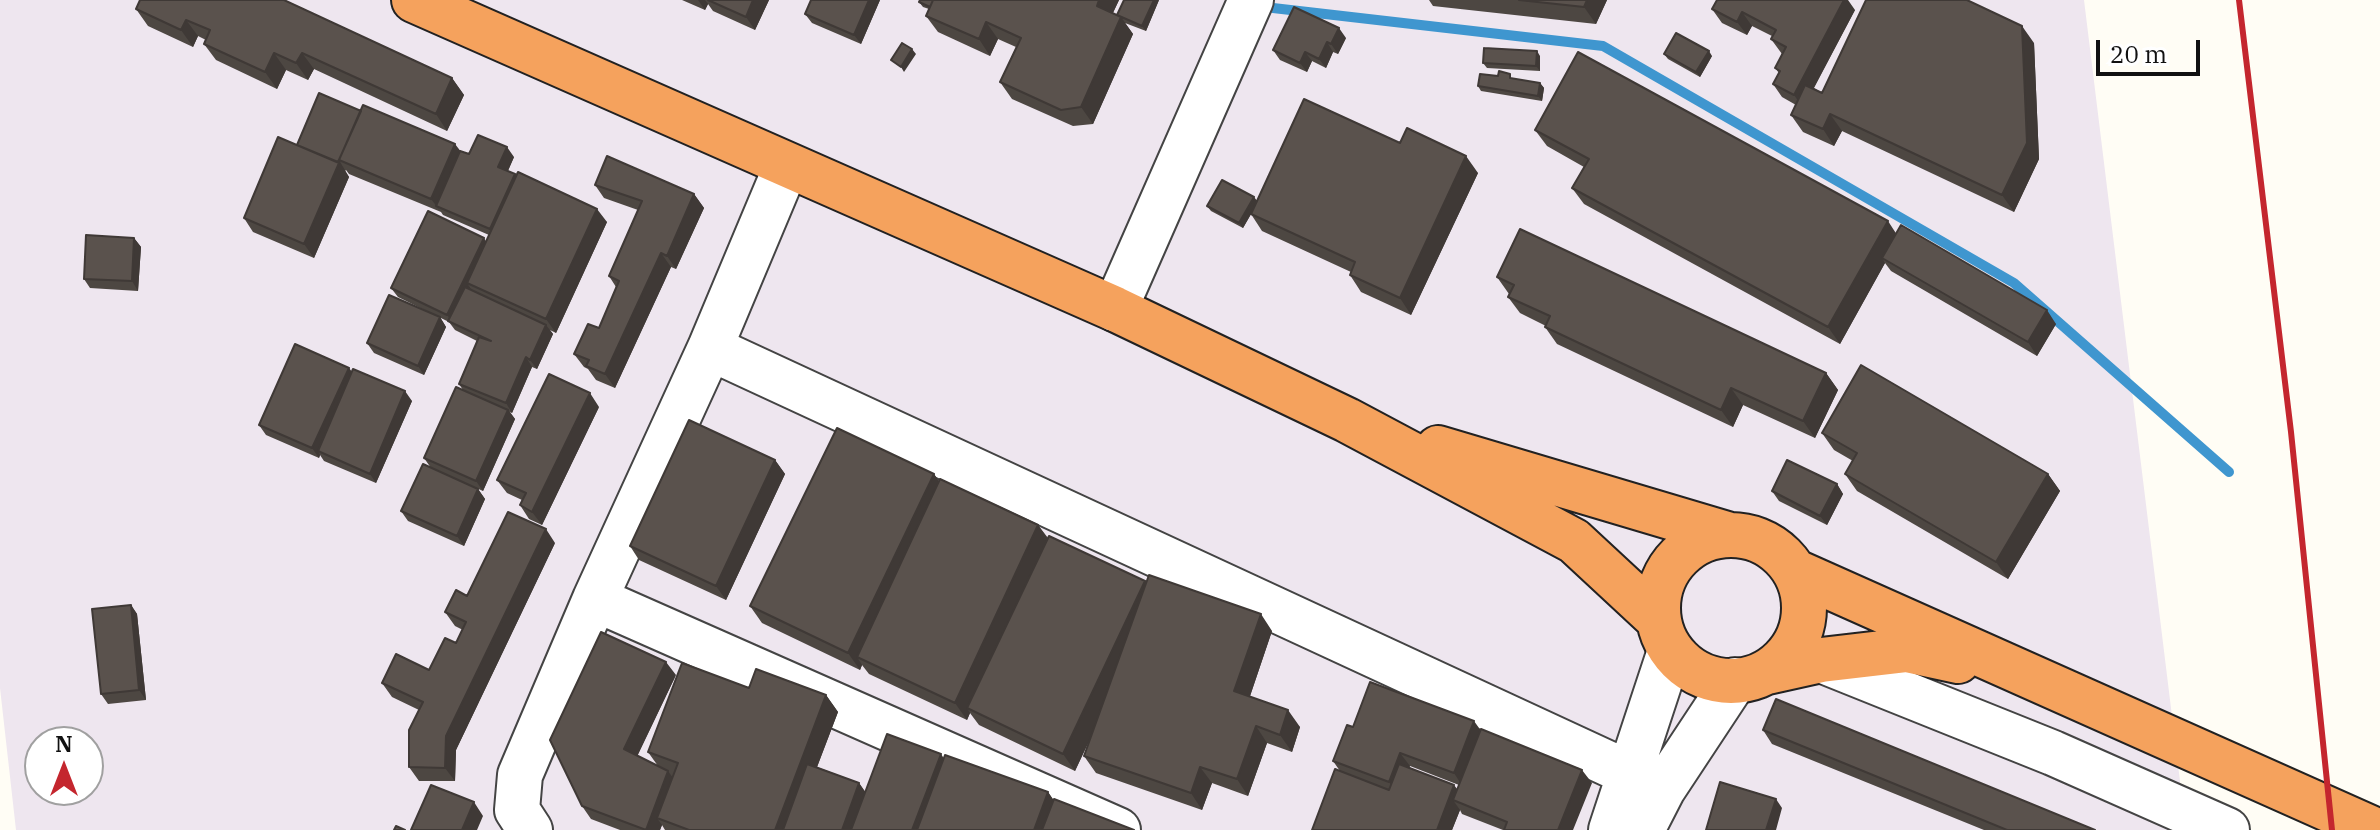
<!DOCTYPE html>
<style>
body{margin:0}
#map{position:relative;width:2380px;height:830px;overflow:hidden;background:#fffdf5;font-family:"IBM Plex Serif",serif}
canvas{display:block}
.north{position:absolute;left:24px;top:726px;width:80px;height:80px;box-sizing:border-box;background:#fff;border:2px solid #a0a0a0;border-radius:50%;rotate:0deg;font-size:22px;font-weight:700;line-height:32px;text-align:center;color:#111}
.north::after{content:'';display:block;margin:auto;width:28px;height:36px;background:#c4262e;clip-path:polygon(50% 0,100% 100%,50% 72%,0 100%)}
.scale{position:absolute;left:2096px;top:40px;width:104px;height:36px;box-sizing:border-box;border:4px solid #111;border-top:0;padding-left:10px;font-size:24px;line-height:28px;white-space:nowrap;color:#111;-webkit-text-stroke:6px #fff;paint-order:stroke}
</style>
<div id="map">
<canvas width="2380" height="830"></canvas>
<div class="north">N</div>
<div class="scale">20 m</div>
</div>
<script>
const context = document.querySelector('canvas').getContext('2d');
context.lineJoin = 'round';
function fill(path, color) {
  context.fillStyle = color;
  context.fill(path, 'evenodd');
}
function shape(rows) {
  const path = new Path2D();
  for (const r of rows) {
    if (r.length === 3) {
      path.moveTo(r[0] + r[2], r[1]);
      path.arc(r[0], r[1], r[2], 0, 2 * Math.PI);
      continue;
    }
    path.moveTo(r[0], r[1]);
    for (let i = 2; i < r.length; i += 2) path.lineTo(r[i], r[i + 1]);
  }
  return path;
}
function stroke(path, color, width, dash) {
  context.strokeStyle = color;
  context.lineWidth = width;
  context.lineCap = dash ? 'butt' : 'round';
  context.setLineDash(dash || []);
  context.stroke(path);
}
fill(shape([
 [0,0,2084,0,2186,830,16,830,0,688],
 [40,742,88,742,88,790,40,790]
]), '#eee6ef');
stroke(shape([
 [1273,8,1603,46,2014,283,2229,472]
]), '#3f96cf', 10);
const minor = shape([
 [1115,309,1251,0],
 [710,348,1663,789],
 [595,599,1118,830],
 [1821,660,2053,753,2227,830],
 [530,830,517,810,520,775,595,599,710,348,786,167],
 [1611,830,1670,651],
 [1642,830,1663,789,1735,680]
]);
const highway = shape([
 [414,0,1115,309,1347,420,1574,541,1658,619],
 [1438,448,1727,534],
 [1731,608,73],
 [1794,571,2375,830],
 [1767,672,1821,660,1907,650,1958,661]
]);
stroke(minor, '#444', 48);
stroke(highway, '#222', 48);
stroke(minor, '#fff', 44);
stroke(highway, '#f5a25d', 44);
stroke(shape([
 [2239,0,2291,432,2332,830]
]), '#c4262e', 6);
fill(shape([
 [682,0,769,0,755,30,713,11,708,4,705,10],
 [880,0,861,44,812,23,805,14],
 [920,0,1119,0,1113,13,1117,15,1159,0,1146,31,1125,23,1133,34,1093,124,1073,126,1012,99,1000,82,1016,47,998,39,990,56,938,32,926,16,929,9,923,7,919,2],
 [1429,0,1607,0,1596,24,1433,6],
 [136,9,452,78,464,95,447,131,314,69,308,80,286,70,277,89,216,60,204,44,206,40,198,36,193,47,148,26],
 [1712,9,1855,10,1814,88,1822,93,2034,43,2039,159,2014,212,1842,131,1834,146,1803,132,1791,115,1796,105,1782,97,1773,84,1779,73,1775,68,1782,54,1771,39,1772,36,1752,26,1747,35,1722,23],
 [1346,38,1338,54,1333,52,1326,68,1312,61,1307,72,1280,60,1273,50],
 [1664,54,1712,56,1700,77,1668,59],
 [1540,56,1540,71,1487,68,1483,63],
 [1514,79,1540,83,1544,88,1542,101,1481,91,1478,86],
 [361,111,469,154,514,157,508,171,607,222,556,333,550,330,553,334,537,369,532,367,512,413,510,412,515,419,483,491,431,468,424,458,463,390,459,384,477,341,455,330,449,322,398,297,391,288,486,241,489,235,443,215,441,212,349,174,346,170,345,171,349,177,314,258,253,232,244,218,297,145],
 [1535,130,1896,233,2056,324,2037,356,1891,271,1885,263,1840,344,1584,204,1572,188,1584,167,1547,146],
 [1400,143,1478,173,1411,315,1361,292,1350,275,1351,272,1262,231,1251,214,1243,228,1211,211,1207,206,1257,200],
 [595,185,694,194,704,208,676,269,671,267,615,388,596,380,588,369,584,367,574,354,599,328,616,287,609,276,638,210,604,198],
 [134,238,141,247,138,291,90,288,84,279],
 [1497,277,1826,373,1838,390,1815,438,1743,405,1733,427,1557,344,1545,327,1546,326,1520,313,1508,297,1509,294],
 [440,317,446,327,424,375,374,353,367,343],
 [352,372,412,401,376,483,324,461,320,455,319,458,266,435,259,425],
 [599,407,542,525,529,519,520,505,522,500,507,493,497,480],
 [1822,433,2048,474,2060,491,2008,579,1857,491,1845,474,1853,461,1834,450],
 [775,460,785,474,726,600,639,560,630,546],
 [934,474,939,482,1038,525,1048,538,1146,582,1272,631,1250,696,1300,727,1292,752,1267,743,1248,796,1212,783,1202,810,1096,773,1084,756,1091,736,1075,771,979,725,970,713,967,720,869,674,862,665,860,670,762,623,750,606],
 [1837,484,1843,494,1827,525,1779,501,1772,491],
 [478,489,485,499,464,546,408,521,401,511],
 [555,543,456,750,455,781,419,781,409,767,419,710,392,697,382,683,429,670,456,643,463,630,455,626,445,612,467,596],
 [131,605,137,614,146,700,108,704,101,694],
 [676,675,637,756,658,766,648,752,749,688,826,695,838,712,817,767,859,783,865,792,944,759,1048,792,1053,800,1134,830,665,830,662,825,660,830,620,830,591,819,582,806],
 [1353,727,1481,731,1592,783,1503,830,1462,814,1460,810,1452,830,1340,771,1333,761],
 [1410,766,1459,785,1457,789,1409,767],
 [1763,730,2095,830,1984,830,1772,744]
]), '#4d4742');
fill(shape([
 [698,0,705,0,708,4,705,10],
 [753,0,769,0,755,30,746,17],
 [869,0,880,0,861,44,854,35],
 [1099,0,1119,0,1108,23,1097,6],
 [1154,0,1159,0,1146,31,1142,26],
 [1587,0,1607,0,1596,24,1584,7],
 [1844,0,1848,0,1855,10,1803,108,1794,95],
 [1742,12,1752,26,1747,35,1737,22],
 [1121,17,1133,34,1093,124,1081,107],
 [186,20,198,36,193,47,181,30],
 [986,22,998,39,990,56,979,39],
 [2022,26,2034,43,2039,159,2014,212,2002,195],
 [1339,28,1346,38,1338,54,1331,44],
 [1327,42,1333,52,1326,68,1319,59],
 [912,49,916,54,904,72,901,67],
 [1537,51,1540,56,1540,71,1536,66],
 [1709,51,1712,56,1700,77,1696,72],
 [1305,52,1312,61,1307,72,1300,63],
 [274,53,286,70,277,89,265,72],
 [302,53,314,69,308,80,296,63],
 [452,78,464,95,447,131,436,114],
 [1540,83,1544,88,1542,101,1538,96],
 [1830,114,1842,131,1834,146,1823,129],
 [455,144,465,157,436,206,441,212,431,199],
 [507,147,514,157,505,177,498,167],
 [1466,156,1478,173,1411,315,1400,298],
 [339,160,349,177,314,258,304,244],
 [515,174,521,183,497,238,490,229],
 [694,194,704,208,676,269,667,256],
 [1254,197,1258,202,1243,228,1239,223],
 [597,209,607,222,556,333,546,319],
 [1888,221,1899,238,1882,258,1885,263,1840,344,1828,327],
 [134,238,141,247,138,291,132,281],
 [484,238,490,248,467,283,471,289,454,324,447,315],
 [661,253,671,267,615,388,605,374],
 [2047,310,2056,324,2037,356,2028,342],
 [440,317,446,327,424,375,418,366],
 [546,325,553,334,537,369,530,360],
 [526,357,532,367,512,413,506,403],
 [349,368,356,377,318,451,320,455,319,458,312,448],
 [1826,373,1838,390,1815,438,1803,421],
 [1731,388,1743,405,1733,427,1721,410],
 [405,391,412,401,376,483,370,474],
 [590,393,599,407,542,525,532,512],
 [508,410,515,419,483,491,476,481],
 [775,460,785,474,726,600,716,586],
 [934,474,946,491,857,657,862,665,860,670,848,653],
 [2048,474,2060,491,2008,579,1996,562],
 [1837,484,1843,494,1827,525,1820,516],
 [478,489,485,499,464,546,457,536],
 [1038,525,1050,542,967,708,970,713,967,720,955,703],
 [546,529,555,543,456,750,455,781,445,768,446,736],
 [1145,581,1157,598,1075,771,1063,754],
 [131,605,137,614,146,700,139,690],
 [1261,614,1272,631,1246,708,1234,691],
 [666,662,676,675,634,763,624,749],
 [826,695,838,712,793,830,775,830],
 [1288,710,1300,727,1292,752,1280,735],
 [1474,721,1484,735,1463,787,1454,773],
 [1256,726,1267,743,1248,796,1237,779],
 [1400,753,1410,766,1398,795,1389,782],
 [941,754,950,768,927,830,912,830],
 [1200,767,1212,783,1202,810,1191,793],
 [1582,770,1592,783,1573,830,1558,830],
 [668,771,678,785,657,818,662,825,660,830,646,830],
 [859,783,869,797,856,830,842,830],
 [1454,785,1464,798,1453,800,1460,810,1452,830,1437,830],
 [1048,792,1060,809,1052,830,1034,830],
 [1776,799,1782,808,1776,830,1766,830],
 [474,802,483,816,477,830,462,830]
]), '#3f3936');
const building = shape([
 [140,0,284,0,452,78,436,114,302,53,296,63,274,53,265,72,204,44,210,30,186,20,181,30,136,9,140,0],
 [708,0,753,0,746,17,708,0],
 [811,0,869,0,854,35,805,14,811,0],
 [920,0,933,0,930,7,919,2,920,0],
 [933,0,1099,0,1097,6,1121,17,1081,107,1061,110,1000,82,1021,38,986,22,979,39,926,16,933,0],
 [1124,0,1154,0,1142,26,1117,15,1124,0],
 [1519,0,1587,0,1584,7,1519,0],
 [1717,0,1844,0,1794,95,1773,84,1780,71,1775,68,1786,47,1771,39,1776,30,1742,12,1737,22,1712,9,1717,0],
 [1866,0,1967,0,2022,26,2027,143,2002,195,1830,114,1823,129,1791,115,1805,85,1822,93,1866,0],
 [1294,7,1339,28,1331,44,1327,42,1319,59,1305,52,1300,63,1273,50,1294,7],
 [1676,33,1709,51,1696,72,1664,54,1676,33],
 [902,43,912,49,901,67,891,60,902,43],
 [1484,48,1537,51,1536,66,1483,63,1484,48],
 [1578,52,1888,221,1828,327,1572,188,1589,159,1535,130,1578,52],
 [1499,71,1510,74,1510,78,1540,83,1538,96,1478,86,1480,74,1498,76,1499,71],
 [319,93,361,111,338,162,297,145,319,93],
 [1304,99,1400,143,1407,128,1466,156,1400,298,1350,275,1355,262,1251,214,1304,99],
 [363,105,455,144,431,199,339,160,363,105],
 [478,135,507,147,498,167,515,174,490,229,436,206,460,151,469,154,478,135],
 [278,137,339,163,304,244,244,218,278,137],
 [607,156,694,194,667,256,661,253,605,374,586,366,589,360,574,354,588,324,599,328,619,281,609,276,642,201,595,185,607,156],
 [518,172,597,209,546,319,467,283,518,172],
 [1222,180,1254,197,1239,223,1207,206,1222,180],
 [428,211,484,238,447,315,391,288,428,211],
 [1901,225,2047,310,2028,342,1882,258,1901,225],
 [1520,229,1826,373,1803,421,1731,388,1721,410,1545,327,1550,316,1508,297,1514,285,1497,277,1520,229],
 [86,235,134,238,132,281,84,279,86,235],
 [465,287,546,325,530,360,526,357,506,403,459,384,479,337,491,341,448,321,465,287],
 [389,295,440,317,418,366,367,343,389,295],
 [295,344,349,368,312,448,259,425,295,344],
 [1861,365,2048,474,1996,562,1845,474,1857,453,1822,433,1861,365],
 [353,369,405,391,370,474,318,451,353,369],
 [549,374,590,393,532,512,520,505,526,493,497,480,549,374],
 [456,387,508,410,476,481,424,458,456,387],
 [689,420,775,460,716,586,630,546,689,420],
 [837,428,934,474,848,653,750,606,837,428],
 [1787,460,1837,484,1820,516,1772,491,1787,460],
 [423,464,478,489,457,536,401,511,423,464],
 [940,479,1038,525,955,703,857,657,940,479],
 [508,512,546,529,446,736,445,768,409,767,409,730,423,702,382,683,396,654,429,670,445,638,456,643,466,622,445,612,456,590,467,596,508,512],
 [1049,536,1145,581,1063,754,967,708,1049,536],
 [1149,575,1261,614,1234,691,1288,710,1280,735,1256,726,1237,779,1200,767,1191,793,1084,756,1149,575],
 [131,605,139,690,101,694,92,609,131,605],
 [601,632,666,662,624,749,668,771,646,830,582,806,550,740,601,632],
 [682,663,749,688,756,669,826,695,775,830,689,830,657,818,678,763,648,752,682,663],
 [1370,682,1474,721,1454,773,1400,753,1389,782,1333,761,1347,725,1353,727,1370,682],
 [1776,699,2095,830,2007,830,1763,730,1776,699],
 [1481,729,1582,770,1558,830,1504,830,1507,822,1453,800,1481,729],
 [887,734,941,754,912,830,851,830,887,734],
 [945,755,1048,792,1034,830,917,830,945,755],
 [807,764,859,783,842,830,783,830,807,764],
 [1399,764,1454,785,1437,830,1312,830,1335,769,1389,790,1399,764],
 [1720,782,1776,799,1766,830,1706,830,1720,782],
 [431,785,474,802,462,830,411,830,431,785],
 [1054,799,1134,830,1042,830,1054,799],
 [396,826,405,830,394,830,396,826]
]);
fill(building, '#5a524d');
stroke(building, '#3f3936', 2);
</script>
